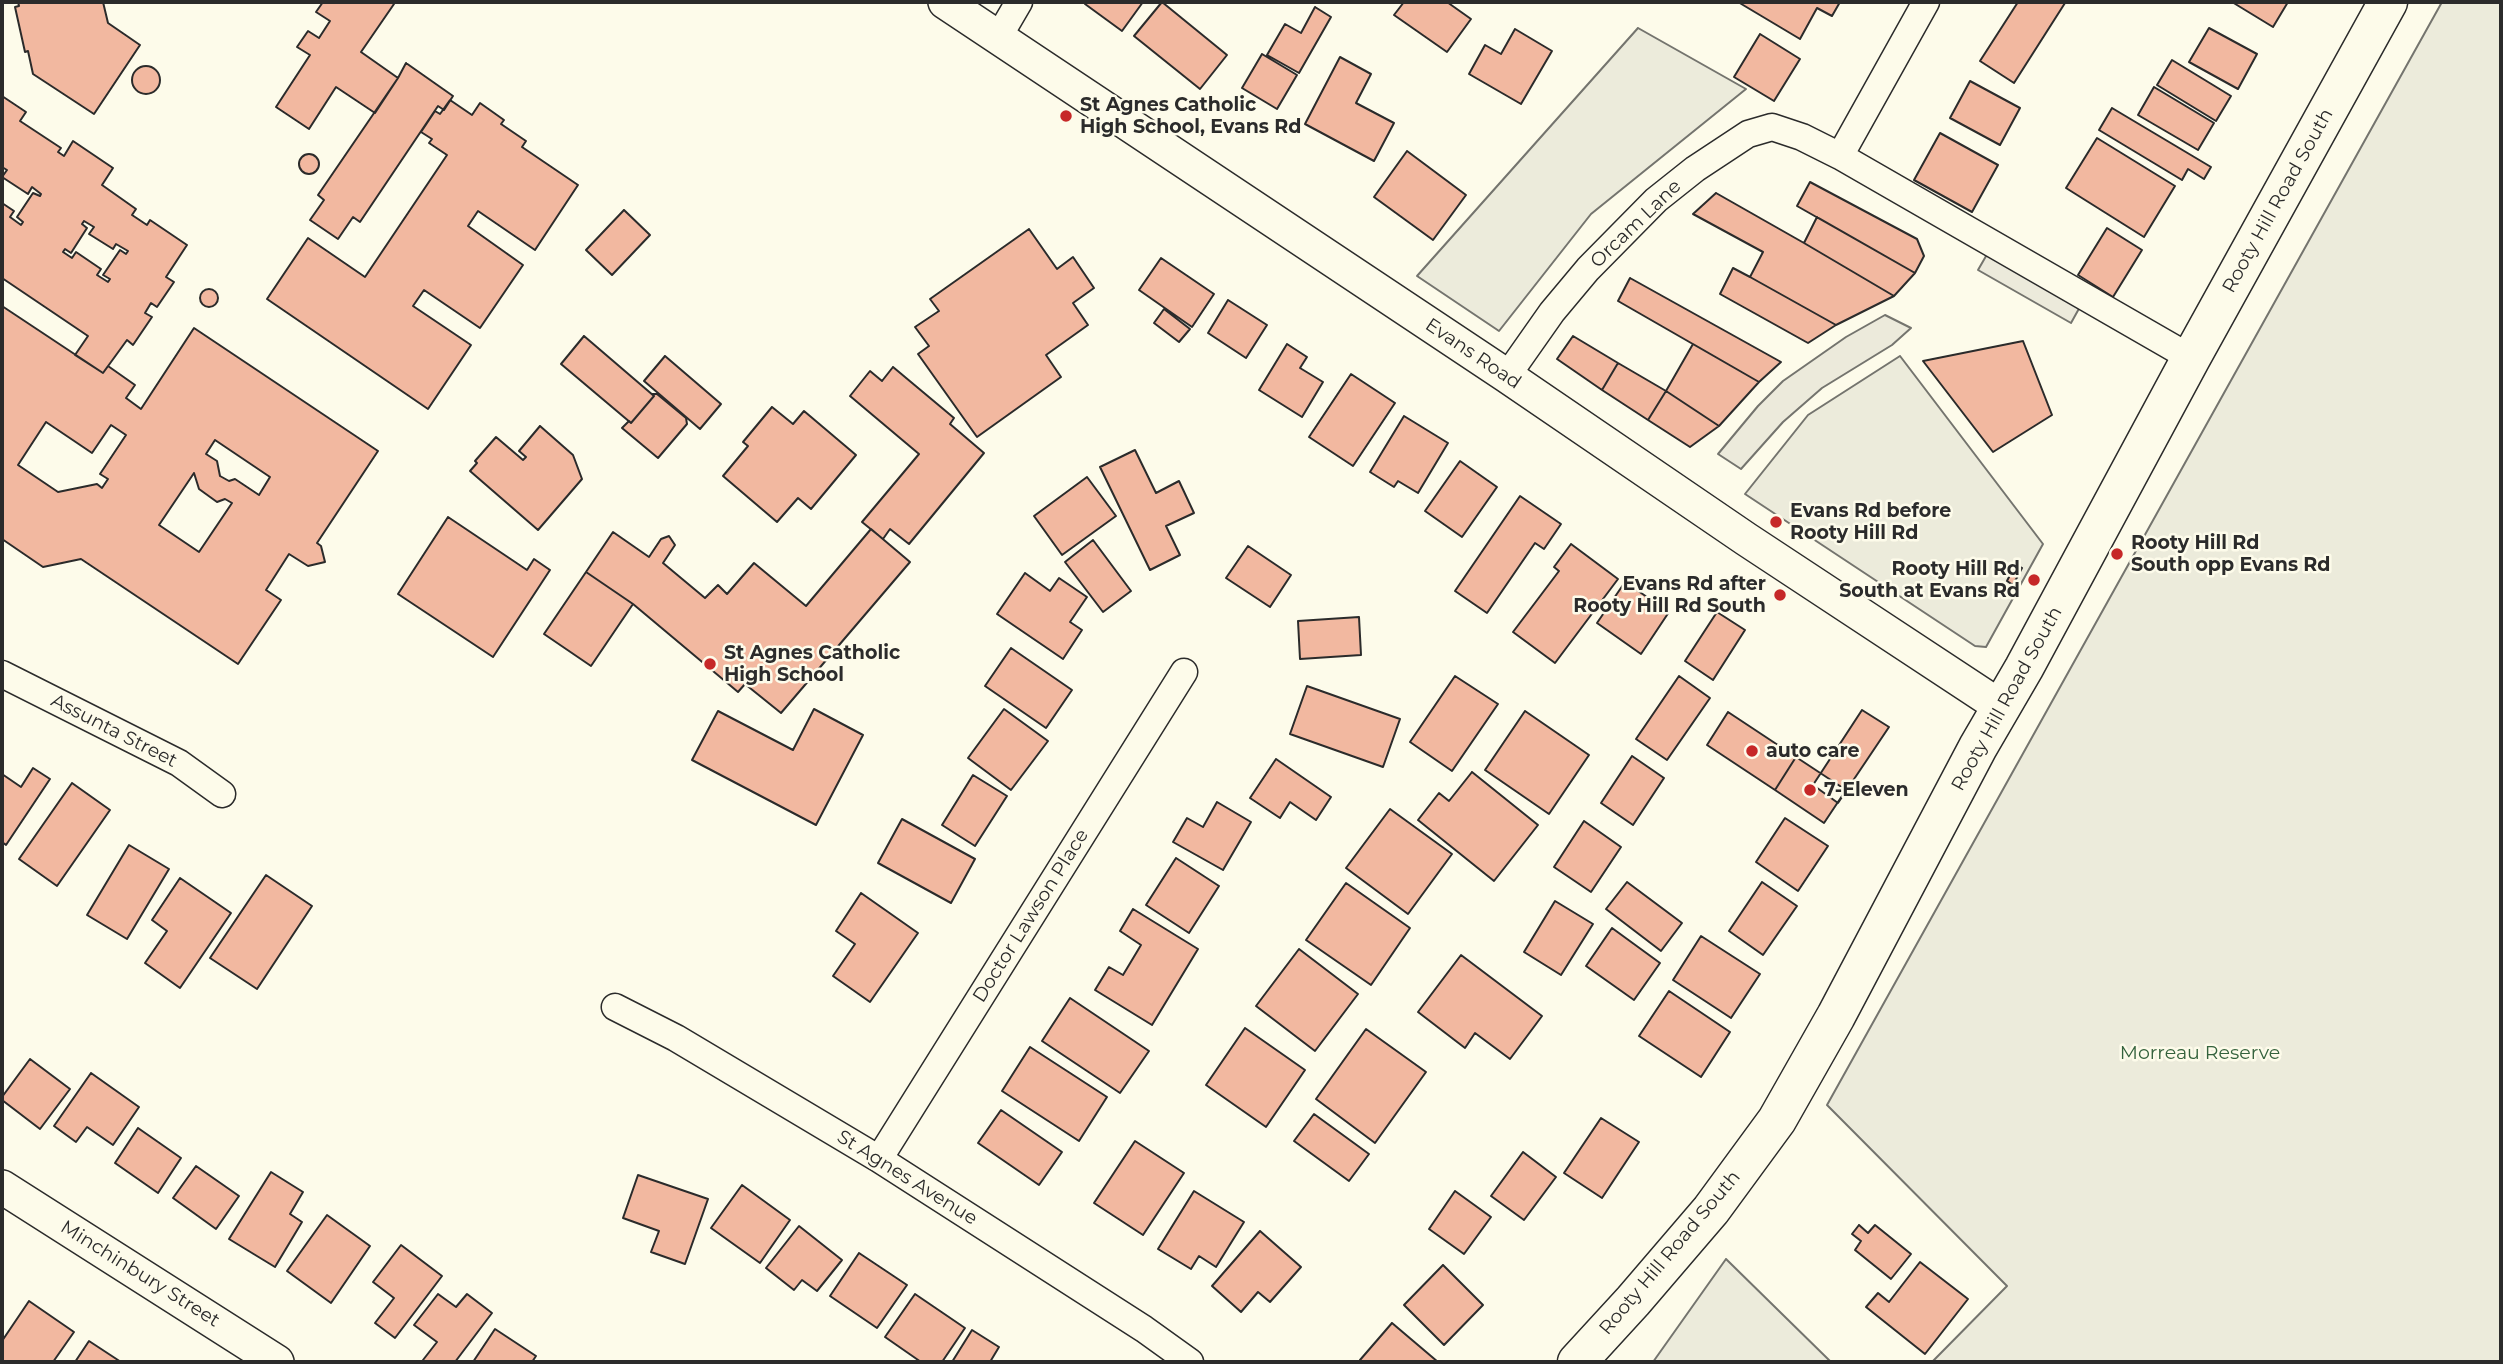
<!DOCTYPE html>
<style>
body{margin:0}
#map{position:relative;width:2503px;height:1364px;overflow:hidden;background:#fdfbea;font-family:Montserrat,sans-serif}
canvas{display:block}
.frame{position:absolute;inset:0;border:4px solid #2b2b2b;pointer-events:none}
</style>
<div id="map">
<canvas width="2503" height="1364"></canvas>
<div class="frame"></div>
</div>
<script>
const context = document.querySelector('canvas').getContext('2d');
context.lineJoin = 'round';
function fill(path, color) {
  context.fillStyle = color;
  context.fill(path, 'evenodd');
}
function shape(rows) {
  const path = new Path2D();
  for (const r of rows) {
    if (r.length === 3) {
      path.moveTo(r[0] + r[2], r[1]);
      path.arc(r[0], r[1], r[2], 0, 2 * Math.PI);
      continue;
    }
    path.moveTo(r[0], r[1]);
    for (let i = 2; i < r.length; i += 2) path.lineTo(r[i], r[i + 1]);
  }
  return path;
}
function stroke(path, color, width, dash) {
  context.strokeStyle = color;
  context.lineWidth = width;
  context.lineCap = dash ? 'butt' : 'round';
  context.setLineDash(dash || []);
  context.stroke(path);
}
function label(font, color, halo, rows, align = 'center') {
  context.font = font + ' Montserrat,sans-serif';
  context.lineWidth = 5;
  context.setLineDash([]);
  context.textBaseline = 'middle';
  context.strokeStyle = halo;
  context.fillStyle = color;
  for (const [text, x, y, turn = 0] of rows) {
    context.save();
    context.translate(x, y);
    context.rotate((+turn || 0) * Math.PI / 180);
    context.textAlign = isNaN(turn) ? turn : align;
    if (halo) context.strokeText(text, 0, 0);
    context.fillText(text, 0, 0);
    context.restore();
  }
}
const green = shape([
 [2442,2,2501,2,2501,1362,1932,1362,2007,1286,1827,1105,2442,2],
 [1638,28,1746,89,1591,214,1499,331,1417,276,1638,28],
 [1900,356,2043,544,1986,647,1975,646,1745,494,1808,415,1900,356],
 [1726,1259,1831,1362,1653,1362,1726,1259]
]);
fill(green, '#ecebdb');
stroke(green, '#74746e', 2);
const parking = shape([
 [1993,244,2086,296,2071,323,1978,270,1993,244],
 [1885,315,1911,328,1892,345,1822,388,1783,422,1741,469,1718,454,1758,406,1783,381,1846,337,1885,315]
]);
fill(parking, '#eceadb');
stroke(parking, '#74746e', 2);
const building = shape([
 [18,2,103,2,108,23,140,45,94,114,33,74,28,51,25,52,15,7,19,6,18,2],
 [323,2,391,2,394,4,361,52,398,78,375,113,336,87,309,129,276,107,310,55,297,47,308,31,319,38,330,21,316,12,323,2],
 [1087,2,1143,2,1122,31,1085,4,1087,2],
 [1162,2,1227,55,1200,89,1134,36,1162,2],
 [1404,2,1447,2,1471,19,1447,52,1394,15,1404,2],
 [1738,2,1840,2,1832,16,1817,8,1800,39,1738,2],
 [2018,2,2065,3,2014,83,1980,61,2018,2],
 [2232,2,2288,2,2273,27,2232,2],
 [1315,7,1331,17,1299,73,1267,55,1285,24,1301,33,1315,7],
 [2209,28,2257,54,2238,89,2189,62,2209,28],
 [1515,29,1552,51,1521,104,1469,74,1485,45,1501,54,1515,29],
 [1760,34,1800,59,1774,101,1734,77,1760,34],
 [1262,54,1297,75,1277,109,1242,88,1262,54],
 [1340,57,1371,74,1356,103,1394,123,1374,161,1305,124,1340,57],
 [2172,60,2231,96,2216,121,2157,85,2172,60],
 [406,63,453,96,444,110,438,106,360,222,353,217,338,239,310,220,324,200,318,195,398,78,406,63],
 [146,80,14],
 [1970,81,2020,108,2000,145,1950,118,1970,81],
 [2154,87,2214,123,2198,150,2138,115,2154,87],
 [2,96,26,112,20,121,61,148,58,152,64,156,73,141,113,168,102,185,136,209,132,215,147,225,150,220,187,245,166,277,174,282,157,307,151,303,145,313,152,317,133,345,127,340,103,373,75,355,88,336,2,278,2,203,14,211,10,217,21,225,23,222,17,217,33,193,40,196,41,194,32,187,28,194,2,177,7,170,2,167,2,96],
 [84,221,94,227,89,234,113,249,116,244,128,251,126,254,120,250,103,275,110,279,108,282,97,275,101,269,76,252,72,258,63,252,65,249,71,253,87,228,82,224,84,221],
 [450,100,472,115,480,103,504,120,501,124,526,141,522,147,578,185,535,250,478,211,468,226,523,265,480,328,424,290,413,306,471,345,428,409,267,299,308,238,365,277,447,155,429,143,432,139,421,132,435,111,440,114,450,100],
 [2112,108,2211,167,2204,179,2188,169,2182,180,2099,130,2112,108],
 [1940,133,1998,165,1972,212,1914,180,1940,133],
 [2097,138,2175,186,2144,237,2066,188,2097,138],
 [1407,151,1466,195,1433,240,1374,197,1407,151],
 [309,164,10],
 [1810,182,1917,239,1924,256,1915,273,1797,206,1810,182],
 [1716,193,1804,243,1894,296,1836,325,1750,277,1763,252,1693,214,1716,193],
 [624,210,650,235,612,275,586,250,624,210],
 [1817,217,1915,273,1894,296,1804,243,1817,217],
 [2107,228,2142,250,2113,297,2078,275,2107,228],
 [1029,229,1057,269,1073,257,1094,288,1073,303,1088,325,1046,355,1061,377,977,437,918,354,929,346,915,327,939,311,930,299,1029,229],
 [1161,258,1214,294,1192,327,1139,290,1161,258],
 [1733,268,1750,277,1836,325,1808,343,1720,294,1733,268],
 [1630,278,1781,362,1759,382,1618,301,1630,278],
 [209,298,9],
 [1228,300,1267,325,1246,358,1208,333,1228,300],
 [2,306,103,373,108,366,135,385,126,398,141,409,194,328,378,451,317,543,321,546,325,562,308,566,289,554,266,590,281,600,238,664,81,559,43,567,2,539,2,306],
 [46,422,92,453,111,425,126,435,100,474,108,479,102,488,97,484,58,492,18,465,46,422],
 [215,440,270,477,259,495,235,479,229,481,220,476,217,461,206,454,215,440],
 [194,473,199,489,217,502,225,499,232,503,199,552,159,525,194,473],
 [1164,309,1190,329,1179,342,1154,323,1164,309],
 [584,336,654,396,631,423,561,364,584,336],
 [1573,336,1618,363,1602,390,1557,359,1573,336],
 [2023,341,2052,415,1993,452,1923,361,2023,341],
 [1287,344,1307,357,1300,368,1323,382,1302,417,1259,390,1287,344],
 [1693,344,1759,382,1719,426,1666,391,1693,344],
 [665,356,721,404,700,429,644,381,665,356],
 [1618,363,1666,391,1648,420,1602,390,1618,363],
 [893,367,954,418,950,424,984,453,909,544,890,529,883,539,862,522,919,454,850,396,870,371,882,381,893,367],
 [1351,374,1395,403,1353,466,1309,437,1351,374],
 [1666,391,1719,426,1690,447,1648,420,1666,391],
 [652,394,657,394,686,418,687,424,658,458,622,428,629,421,631,423,654,396,652,394],
 [772,407,793,424,804,411,856,455,811,509,798,498,777,522,723,476,748,446,743,442,772,407],
 [1404,416,1448,443,1418,493,1398,481,1394,487,1370,472,1404,416],
 [540,426,573,455,582,479,538,530,470,471,477,463,475,461,496,437,523,460,526,457,519,451,540,426],
 [1135,450,1156,493,1179,481,1194,513,1166,526,1180,555,1150,570,1100,467,1135,450],
 [1460,461,1497,487,1462,537,1425,511,1460,461],
 [1087,477,1116,516,1062,555,1034,516,1087,477],
 [1520,496,1561,524,1544,549,1535,543,1487,613,1455,591,1520,496],
 [448,517,527,570,534,559,550,570,493,657,398,594,448,517],
 [871,529,910,562,781,713,745,684,738,692,633,604,586,572,613,532,649,557,661,539,669,536,675,545,663,563,705,598,718,585,727,594,754,563,806,606,871,529],
 [1093,540,1131,591,1103,612,1065,562,1093,540],
 [1571,544,1618,579,1555,663,1513,632,1559,571,1554,567,1571,544],
 [1248,546,1291,575,1270,607,1226,578,1248,546],
 [2015,565,2022,568,2013,585,2007,581,2015,565],
 [586,572,633,604,591,666,544,634,586,572],
 [1025,573,1050,591,1059,578,1087,597,1070,622,1082,630,1063,659,997,614,1025,573],
 [1625,582,1669,612,1641,654,1597,623,1625,582],
 [1717,612,1745,630,1713,680,1685,661,1717,612],
 [1359,617,1361,655,1300,659,1298,621,1359,617],
 [1011,648,1072,690,1046,728,985,686,1011,648],
 [1455,676,1498,704,1452,771,1410,742,1455,676],
 [1679,676,1710,698,1667,760,1636,739,1679,676],
 [1307,686,1400,719,1383,767,1290,734,1307,686],
 [814,709,863,735,816,825,692,760,718,711,793,750,814,709],
 [1004,709,1048,741,1011,790,968,758,1004,709],
 [1862,710,1889,727,1838,803,1813,785,1862,710],
 [1525,711,1589,755,1549,814,1485,770,1525,711],
 [1728,712,1796,757,1775,790,1707,745,1728,712],
 [1632,756,1664,778,1633,825,1601,803,1632,756],
 [1796,757,1846,790,1824,823,1775,790,1796,757],
 [1276,759,1331,797,1316,820,1290,802,1280,818,1250,798,1276,759],
 [33,768,50,779,6,845,2,842,2,774,21,787,33,768],
 [1472,772,1538,825,1494,881,1418,820,1439,793,1449,801,1472,772],
 [973,775,1007,796,975,846,942,825,973,775],
 [72,783,110,810,57,886,19,859,72,783],
 [1217,802,1251,822,1223,870,1173,842,1187,818,1203,827,1217,802],
 [1390,809,1452,854,1408,914,1346,868,1390,809],
 [1785,818,1828,846,1798,891,1756,862,1785,818],
 [902,819,975,859,951,903,878,863,902,819],
 [1584,821,1621,847,1591,892,1554,867,1584,821],
 [129,845,169,869,127,939,87,915,129,845],
 [1176,858,1219,886,1189,933,1146,905,1176,858],
 [266,875,312,906,257,989,210,958,266,875],
 [180,878,231,913,180,988,145,963,167,931,152,920,180,878],
 [1627,882,1682,923,1661,951,1606,909,1627,882],
 [1762,882,1797,906,1763,955,1729,931,1762,882],
 [1346,883,1410,928,1371,985,1306,940,1346,883],
 [861,893,918,933,870,1002,833,976,855,944,836,931,861,893],
 [1555,901,1593,924,1561,975,1524,952,1555,901],
 [1133,909,1198,949,1152,1025,1095,990,1109,967,1123,975,1141,945,1120,931,1133,909],
 [1612,928,1660,963,1634,1000,1586,966,1612,928],
 [1701,936,1760,974,1731,1018,1673,980,1701,936],
 [1299,949,1358,994,1315,1051,1256,1006,1299,949],
 [1461,955,1542,1016,1510,1059,1475,1033,1465,1048,1418,1012,1461,955],
 [1669,991,1730,1032,1701,1077,1639,1036,1669,991],
 [1070,998,1149,1051,1120,1093,1042,1041,1070,998],
 [1245,1028,1305,1070,1266,1127,1206,1085,1245,1028],
 [1366,1029,1426,1072,1375,1143,1316,1099,1366,1029],
 [1030,1047,1107,1097,1079,1141,1002,1091,1030,1047],
 [30,1059,70,1089,40,1129,2,1100,2,1097,30,1059],
 [91,1073,139,1107,113,1145,87,1127,76,1142,54,1126,91,1073],
 [1001,1110,1062,1152,1039,1185,978,1143,1001,1110],
 [1314,1114,1369,1154,1349,1181,1294,1141,1314,1114],
 [1601,1118,1639,1142,1602,1198,1564,1173,1601,1118],
 [138,1128,181,1158,158,1193,115,1163,138,1128],
 [1135,1141,1184,1173,1143,1235,1094,1203,1135,1141],
 [1523,1152,1556,1177,1524,1220,1491,1196,1523,1152],
 [196,1166,239,1196,216,1229,173,1198,196,1166],
 [271,1172,303,1192,290,1214,302,1222,275,1267,229,1239,271,1172],
 [638,1175,708,1199,685,1264,651,1252,659,1231,623,1218,638,1175],
 [742,1185,790,1220,760,1263,711,1228,742,1185],
 [1194,1191,1244,1222,1216,1267,1199,1256,1191,1269,1158,1249,1194,1191],
 [1455,1191,1491,1217,1464,1254,1429,1229,1455,1191],
 [327,1215,370,1246,331,1303,287,1271,327,1215],
 [1859,1225,1868,1233,1875,1225,1911,1254,1891,1279,1855,1250,1861,1241,1852,1234,1859,1225],
 [799,1226,842,1260,817,1291,802,1280,794,1290,766,1268,799,1226],
 [1260,1231,1301,1267,1270,1302,1258,1292,1241,1312,1212,1286,1260,1231],
 [401,1245,442,1276,395,1338,375,1323,394,1298,373,1282,401,1245],
 [859,1253,907,1285,877,1328,830,1296,859,1253],
 [1920,1262,1968,1299,1925,1354,1866,1307,1878,1293,1889,1302,1920,1262],
 [1443,1265,1483,1305,1444,1345,1404,1305,1443,1265],
 [438,1294,456,1307,467,1294,492,1313,455,1362,426,1362,423,1360,437,1342,414,1325,438,1294],
 [915,1294,965,1328,942,1362,921,1362,885,1337,915,1294],
 [29,1301,74,1332,53,1362,2,1362,2,1341,29,1301],
 [1392,1323,1438,1362,1362,1362,1360,1360,1392,1323],
 [495,1329,536,1356,532,1362,473,1362,495,1329],
 [972,1330,999,1347,990,1362,952,1362,972,1330],
 [89,1341,121,1362,75,1362,89,1341]
]);
fill(building, '#f2b8a0');
stroke(building, '#2b2b2b', 2);
const minor = shape([
 [998,38,1019,2],
 [1840,156,1926,2],
 [1507,376,1552,312,1588,269,1656,200,1695,169,1748,134,1772,127,1802,137,1840,156,2191,358],
 [2,674,179,763,222,794],
 [615,1007,676,1038,879,1159,1144,1329,1190,1362],
 [879,1159,1184,672]
]);
const tertiary = shape([
 [945,2,1507,376,1746,539,2001,707],
 [2,1187,277,1362]
]);
const secondary = shape([
 [1577,1362,1633,1301,1711,1210,1777,1120,1836,1016,1978,747,2024,668,2191,358,2388,2]
]);
stroke(minor, '#2b2b2b', 29);
stroke(tertiary, '#2b2b2b', 36);
stroke(secondary, '#2b2b2b', 41);
stroke(minor, '#fdfbea', 26);
stroke(tertiary, '#fdfbea', 33);
stroke(secondary, '#fdfbea', 38);
for (const [x, y, r, color] of [
 [1066,116,7,"#c62828"],
 [1776,522,7,"#c62828"],
 [2117,554,7,"#c62828"],
 [2034,580,7,"#c62828"],
 [1780,595,7,"#c62828"],
 [710,664,7,"#c62828"],
 [1752,751,7,"#c62828"],
 [1810,790,7,"#c62828"]
]) {
  const dot = new Path2D();
  dot.arc(x, y, r, 0, 2 * Math.PI);
  context.fillStyle = color;
  context.fill(dot);
  stroke(dot, '#fdfbea', 2.5);
}
label('bold 19px', '#2b2b2b', '#fdfbea', [
 ["St Agnes Catholic",1080,105],
 ["High School, Evans Rd",1080,127],
 ["Evans Rd before",1790,511],
 ["Rooty Hill Rd",1790,533],
 ["Rooty Hill Rd",2131,543],
 ["South opp Evans Rd",2131,565],
 ["Rooty Hill Rd",2020,569,"right"],
 ["South at Evans Rd",2020,591,"right"],
 ["Evans Rd after",1766,584,"right"],
 ["Rooty Hill Rd South",1766,606,"right"],
 ["St Agnes Catholic",724,653],
 ["High School",724,675],
 ["auto care",1766,751],
 ["7-Eleven",1824,790]
], 'left');
label('19px', '#2b2b2b', '#fdfbea', [
 ["Rooty Hill Road South",2278,201,-61],
 ["Orcam Lane",1636,224,-44],
 ["Evans Road",1473,354,34],
 ["Rooty Hill Road South",2007,699,-61],
 ["Assunta Street",114,731,27],
 ["Doctor Lawson Place",1031,916,-58],
 ["St Agnes Avenue",907,1178,32],
 ["Rooty Hill Road South",1670,1253,-50],
 ["Minchinbury Street",140,1274,32]
]);
label('19px', '#34623c', '#fdfbea', [
 ["Morreau Reserve",2200,1053]
]);
</script>
